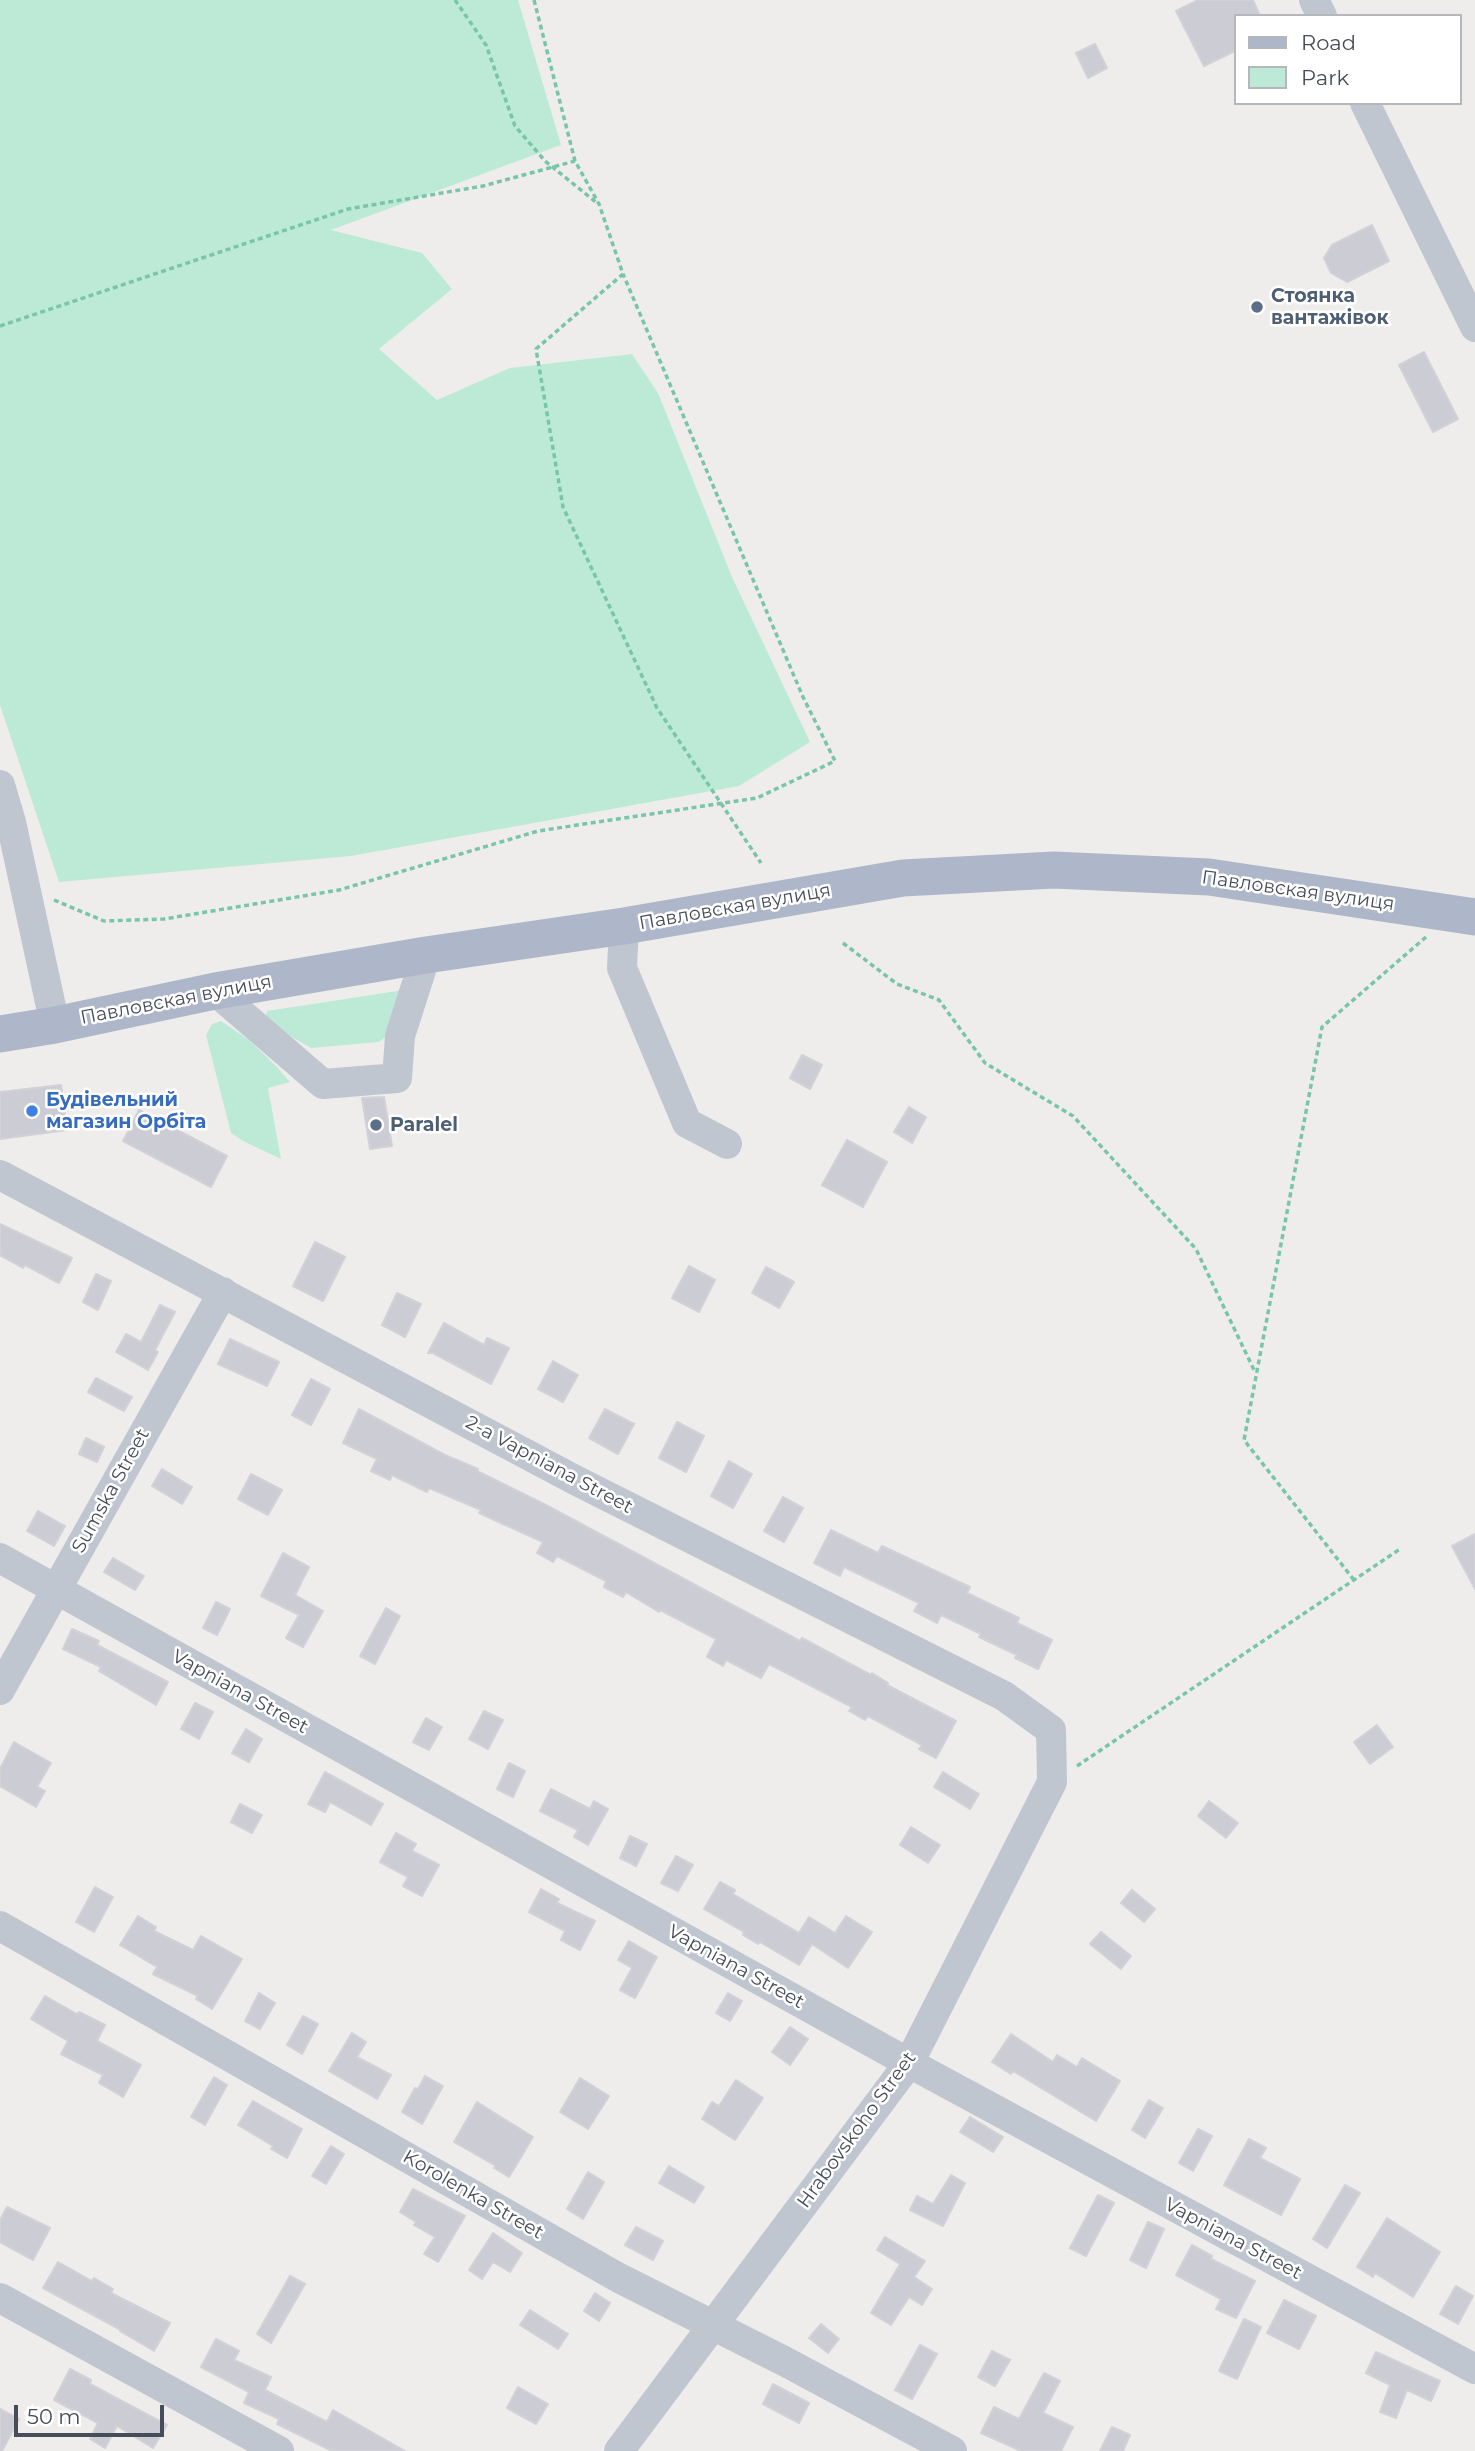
<!DOCTYPE html>
<meta charset="utf-8">
<style>
body{margin:0}
#map{position:relative;width:1475px;height:2451px;overflow:hidden;background:#efedec;font-family:Montserrat,sans-serif}
canvas{display:block}
.legend{position:absolute;left:1234px;top:14px;width:228px;height:91px;box-sizing:border-box;background:#fff;border:2px solid #b5b7bc;margin:0;padding:9px 12px;list-style:none;font-size:21px;color:#464c58}
.legend li{display:flex;align-items:center;gap:14px;height:35px}
.legend b{width:35px;border:2px solid #b5b7bc}
.scale{position:absolute;left:14px;top:2405px;width:150px;height:32px;box-sizing:border-box;border:4px solid #464c58;border-top:0;padding-left:9px;font-size:21px;line-height:24px;white-space:nowrap;color:#464c58;-webkit-text-stroke:5px #fff;paint-order:stroke}
</style>
<div id="map">
<canvas width="1475" height="2451"></canvas>
<ul class="legend">
<li><b style="height:9px;background:#aeb7c9"></b>Road</li>
<li><b style="height:19px;background:#bdead6"></b>Park</li>
</ul>
<div class="scale">50 m</div>
</div>
<script>
const context = document.querySelector('canvas').getContext('2d');
context.lineJoin = 'round';
function fill(path, color) {
  context.fillStyle = color;
  context.fill(path, 'evenodd');
}
function shape(rows) {
  const path = new Path2D();
  for (const r of rows) {
    path.moveTo(r[0], r[1]);
    for (let i = 2; i < r.length; i += 2) path.lineTo(r[i], r[i + 1]);
  }
  return path;
}
function stroke(path, color, width, dash) {
  context.strokeStyle = color;
  context.lineWidth = width;
  context.lineCap = dash ? 'butt' : 'round';
  context.setLineDash(dash || []);
  context.stroke(path);
}
function label(font, color, halo, rows, align = 'center') {
  context.font = font + ' Montserrat,sans-serif';
  context.lineWidth = 5;
  context.setLineDash([]);
  context.textBaseline = 'middle';
  context.strokeStyle = halo;
  context.fillStyle = color;
  for (const [text, x, y, turn = 0] of rows) {
    context.save();
    context.translate(x, y);
    context.rotate((+turn || 0) * Math.PI / 180);
    context.textAlign = isNaN(turn) ? turn : align;
    if (halo) context.strokeText(text, 0, 0);
    context.fillText(text, 0, 0);
    context.restore();
  }
}
fill(shape([
 [0,0,518,0,561,145,331,230,422,253,452,289,379,349,437,400,510,368,632,354,658,393,732,577,810,742,739,786,351,856,59,882,0,705],
 [404,990,388,1035,379,1042,311,1048,283,1032,265,1018,267,1011],
 [221,1021,249,1040,277,1067,290,1082,268,1088,281,1159,243,1141,231,1133,206,1035,212,1024]
]), '#bdead6');
const building = shape([
 [1198,0,1253,0,1260,16,1235,16,1235,51,1204,66,1176,11,1198,0],
 [1095,44,1107,68,1088,78,1076,53,1095,44],
 [1372,225,1389,261,1347,282,1331,273,1324,258,1332,245,1372,225],
 [1424,352,1458,419,1433,432,1399,365,1424,352],
 [802,1055,822,1065,810,1089,790,1078,802,1055],
 [61,1085,67,1130,0,1139,0,1092,61,1085],
 [384,1097,392,1146,370,1149,362,1098,384,1097],
 [909,1107,926,1117,912,1143,894,1132,909,1107],
 [139,1110,227,1156,211,1187,123,1141,139,1110],
 [847,1140,887,1162,863,1207,822,1185,847,1140],
 [0,1224,72,1258,59,1283,25,1265,23,1268,0,1255,0,1224],
 [315,1242,345,1257,323,1301,293,1286,315,1242],
 [689,1266,715,1280,699,1312,672,1298,689,1266],
 [766,1267,794,1282,779,1308,752,1293,766,1267],
 [96,1274,111,1281,98,1310,83,1302,96,1274],
 [397,1293,421,1304,405,1337,382,1325,397,1293],
 [160,1305,175,1312,155,1350,158,1352,148,1370,116,1352,126,1334,141,1342,160,1305],
 [444,1323,484,1345,487,1338,509,1348,491,1384,433,1353,428,1353,444,1323],
 [230,1339,279,1362,267,1386,218,1364,230,1339],
 [553,1361,578,1375,563,1402,538,1389,553,1361],
 [96,1378,132,1397,124,1411,88,1392,96,1378],
 [311,1379,330,1389,311,1425,292,1415,311,1379],
 [359,1409,445,1455,478,1469,477,1471,544,1504,800,1641,802,1638,871,1675,872,1673,888,1683,887,1685,956,1721,936,1758,919,1749,922,1745,868,1716,865,1720,849,1711,852,1707,769,1664,761,1678,726,1660,723,1666,707,1657,716,1639,660,1610,659,1612,626,1592,623,1597,604,1587,606,1581,557,1556,553,1562,537,1553,543,1542,479,1513,481,1510,429,1488,427,1492,392,1475,390,1480,371,1471,377,1459,343,1443,359,1409],
 [605,1409,634,1424,618,1454,589,1438,605,1409],
 [677,1422,704,1436,686,1472,659,1458,677,1422],
 [86,1438,104,1447,97,1462,79,1454,86,1438],
 [729,1461,752,1474,733,1508,711,1496,729,1461],
 [162,1469,192,1487,182,1504,152,1486,162,1469],
 [251,1474,282,1490,268,1515,238,1499,251,1474],
 [783,1497,803,1508,784,1542,764,1531,783,1497],
 [38,1511,65,1526,54,1546,27,1531,38,1511],
 [831,1530,878,1553,882,1546,970,1587,967,1593,1019,1618,1017,1623,1052,1640,1038,1669,1015,1658,1017,1655,979,1637,981,1634,941,1615,937,1623,914,1611,919,1603,844,1567,840,1576,814,1563,831,1530],
 [1475,1534,1475,1589,1452,1546,1475,1534],
 [283,1553,309,1567,295,1595,323,1611,303,1647,286,1638,299,1615,261,1596,283,1553],
 [113,1558,144,1576,135,1590,104,1572,113,1558],
 [216,1602,230,1609,217,1635,203,1628,216,1602],
 [386,1608,400,1616,375,1664,360,1656,386,1608],
 [72,1629,99,1641,97,1645,168,1682,156,1705,99,1671,101,1667,63,1649,72,1629],
 [195,1703,213,1712,199,1739,181,1729,195,1703],
 [484,1711,503,1720,488,1749,469,1739,484,1711],
 [426,1718,442,1727,429,1750,413,1742,426,1718],
 [1377,1725,1393,1747,1370,1764,1354,1742,1377,1725],
 [246,1729,262,1739,249,1762,232,1753,246,1729],
 [14,1742,51,1763,37,1787,45,1791,36,1807,0,1786,0,1769,14,1742],
 [509,1763,525,1771,513,1797,497,1789,509,1763],
 [325,1772,383,1804,371,1825,330,1802,325,1812,308,1804,325,1772],
 [943,1772,979,1794,970,1809,934,1787,943,1772],
 [551,1789,590,1809,594,1801,608,1809,588,1845,574,1837,578,1830,540,1811,551,1789],
 [1209,1801,1238,1823,1226,1838,1198,1816,1209,1801],
 [240,1804,262,1815,252,1833,231,1822,240,1804],
 [911,1827,940,1845,928,1863,900,1845,911,1827],
 [396,1833,416,1844,412,1851,439,1865,422,1896,403,1886,408,1877,380,1862,396,1833],
 [630,1836,647,1844,636,1866,620,1858,630,1836],
 [676,1856,693,1865,678,1891,661,1883,676,1856],
 [720,1882,735,1890,733,1894,799,1933,809,1917,835,1933,846,1916,872,1932,848,1968,812,1944,799,1965,760,1942,758,1944,743,1935,744,1932,704,1909,720,1882],
 [95,1887,113,1897,94,1932,76,1922,95,1887],
 [541,1889,559,1899,557,1903,595,1921,580,1950,561,1940,565,1931,529,1912,541,1889],
 [1132,1890,1155,1909,1144,1922,1121,1903,1132,1890],
 [138,1916,156,1927,154,1931,193,1950,201,1936,242,1959,212,2009,196,1999,198,1996,153,1974,157,1967,120,1945,138,1916],
 [1101,1932,1131,1956,1121,1969,1090,1944,1101,1932],
 [629,1941,657,1957,635,1998,620,1990,632,1968,618,1960,629,1941],
 [259,1993,275,2003,260,2029,245,2021,259,1993],
 [728,1993,742,2001,730,2021,716,2013,728,1993],
 [45,1996,77,2014,79,2012,105,2025,97,2041,141,2065,123,2097,99,2083,103,2075,61,2054,68,2041,31,2019,45,1996],
 [303,2016,318,2024,302,2054,287,2045,303,2016],
 [790,2027,808,2039,790,2065,772,2052,790,2027],
 [352,2033,366,2042,357,2057,391,2075,377,2099,329,2071,352,2033],
 [1011,2034,1053,2062,1057,2055,1077,2067,1082,2058,1120,2081,1096,2121,1013,2071,1011,2074,992,2062,1011,2034],
 [425,2076,443,2086,422,2124,402,2112,415,2088,418,2089,425,2076],
 [214,2077,227,2085,205,2125,191,2117,214,2077],
 [580,2078,609,2096,588,2129,560,2112,580,2078],
 [736,2080,763,2098,735,2140,702,2119,712,2102,719,2106,736,2080],
 [1149,2100,1163,2108,1145,2138,1132,2130,1149,2100],
 [253,2101,302,2129,287,2158,271,2149,273,2146,238,2125,253,2101],
 [477,2102,533,2137,509,2177,494,2168,496,2166,454,2142,477,2102],
 [970,2117,1003,2137,993,2152,960,2132,970,2117],
 [1198,2129,1212,2136,1193,2171,1179,2163,1198,2129],
 [1249,2139,1266,2148,1260,2158,1300,2179,1281,2215,1224,2185,1249,2139],
 [331,2146,344,2154,326,2184,312,2176,331,2146],
 [669,2166,704,2187,694,2203,659,2183,669,2166],
 [588,2172,604,2182,583,2219,567,2209,588,2172],
 [951,2175,965,2183,943,2226,910,2210,917,2196,933,2204,951,2175],
 [1345,2185,1360,2193,1327,2248,1313,2239,1345,2185],
 [413,2189,465,2216,438,2262,424,2254,435,2237,414,2225,416,2222,400,2212,413,2189],
 [1098,2195,1114,2203,1086,2256,1070,2248,1098,2195],
 [7,2207,50,2228,33,2260,0,2242,0,2220,7,2207],
 [1387,2218,1440,2252,1413,2297,1375,2273,1373,2277,1357,2267,1387,2218],
 [1148,2222,1164,2229,1146,2268,1130,2260,1148,2222],
 [636,2227,663,2241,653,2260,625,2245,636,2227],
 [493,2233,522,2253,510,2272,493,2262,482,2279,469,2270,493,2233],
 [885,2237,925,2261,914,2277,932,2289,922,2305,909,2297,891,2325,871,2313,900,2264,877,2250,885,2237],
 [1192,2245,1212,2256,1211,2259,1255,2281,1236,2318,1216,2309,1221,2299,1176,2275,1192,2245],
 [58,2262,92,2281,94,2278,113,2289,111,2293,170,2323,154,2351,120,2331,121,2330,43,2288,58,2262],
 [290,2276,305,2284,271,2343,257,2334,290,2276],
 [1456,2286,1473,2296,1458,2324,1440,2314,1456,2286],
 [595,2293,610,2303,599,2321,584,2311,595,2293],
 [1284,2300,1316,2316,1299,2349,1267,2333,1284,2300],
 [530,2310,568,2334,558,2349,520,2325,530,2310],
 [1244,2319,1261,2327,1237,2379,1219,2371,1244,2319],
 [821,2324,839,2339,828,2353,809,2338,821,2324],
 [216,2339,239,2351,234,2360,271,2377,265,2390,327,2422,333,2410,405,2451,332,2451,277,2424,279,2419,244,2403,249,2392,201,2367,216,2339],
 [920,2345,937,2354,912,2399,895,2390,920,2345],
 [992,2351,1010,2360,995,2386,978,2377,992,2351],
 [1376,2352,1440,2381,1431,2401,1407,2390,1396,2418,1380,2412,1390,2385,1366,2373,1376,2352],
 [70,2369,91,2380,90,2384,167,2425,153,2448,117,2426,105,2448,90,2439,98,2423,54,2400,70,2369],
 [1044,2373,1060,2381,1043,2413,1073,2427,1061,2451,1021,2451,981,2433,994,2407,1019,2419,1044,2373],
 [773,2384,809,2403,799,2423,763,2404,773,2384],
 [518,2387,548,2404,536,2424,507,2408,518,2387],
 [0,2409,19,2419,2,2451,0,2451,0,2409],
 [1112,2427,1130,2435,1123,2451,1100,2451,1112,2427]
]);
fill(building, '#cccdd4');
stroke(building, '#d1d1d7', 2);
stroke(shape([
 [455,0,486,45,515,126,545,161,597,203],
 [534,0,575,161,599,204,623,274,536,349,563,507,657,708,761,863],
 [0,326,348,209,483,186,575,161],
 [54,900,104,921,164,919,339,890,538,831,757,798,835,761,803,697,623,274],
 [843,943,897,984,939,1000,985,1063,1073,1116,1196,1249,1255,1372],
 [1354,1580,1244,1440,1322,1027,1426,937],
 [1077,1766,1400,1549]
]), '#78c5ac', 3.5, [5, 3.5]);
stroke(shape([
 [1314,0,1322,16],
 [1365,103,1475,327],
 [0,785,11,822,55,1025],
 [624,926,622,968,687,1123,727,1144],
 [215,991,323,1084,397,1078,400,1036,426,955],
 [0,1175,577,1481,1004,1696,1051,1730,1052,1782,909,2063,619,2451],
 [0,1558,909,2063,1475,2369],
 [0,1690,223,1292],
 [0,1926,619,2278,784,2361,952,2451],
 [0,2298,279,2451]
]), '#c0c6d0', 30);
stroke(shape([
 [0,1034,55,1025,215,991,426,955,624,926,903,878,1054,870,1209,877,1475,917]
]), '#aeb7c9', 37);
for (const [x, y, r, color] of [
 [1257,307,7,"#5c6f8a"],
 [32,1111,7,"#3f7fe0"],
 [376,1125,7,"#5c6f8a"]
]) {
  const dot = new Path2D();
  dot.arc(x, y, r, 0, 2 * Math.PI);
  context.fillStyle = color;
  context.fill(dot);
  stroke(dot, '#fff', 2.5);
}
label('bold 19px', '#4e5e75', '#fff', [
 ["Стоянка",1271,296],
 ["вантажівок",1271,318],
 ["Paralel",390,1125]
], 'left');
label('19px', '#464c58', '#fff', [
 ["Павловская вулиця",1298,891,8],
 ["Павловская вулиця",735,907,-10],
 ["Павловская вулиця",176,1000,-11],
 ["2-a Vapniana Street",549,1465,28],
 ["Sumska Street",111,1491,-61],
 ["Vapniana Street",240,1692,29],
 ["Vapniana Street",736,1967,29],
 ["Hrabovskoho Street",857,2130,-54],
 ["Korolenka Street",473,2195,30],
 ["Vapniana Street",1233,2239,28]
]);
label('bold 19px', '#366cbe', '#fff', [
 ["Будівельний",46,1100],
 ["магазин Орбіта",46,1122]
], 'left');
</script>
